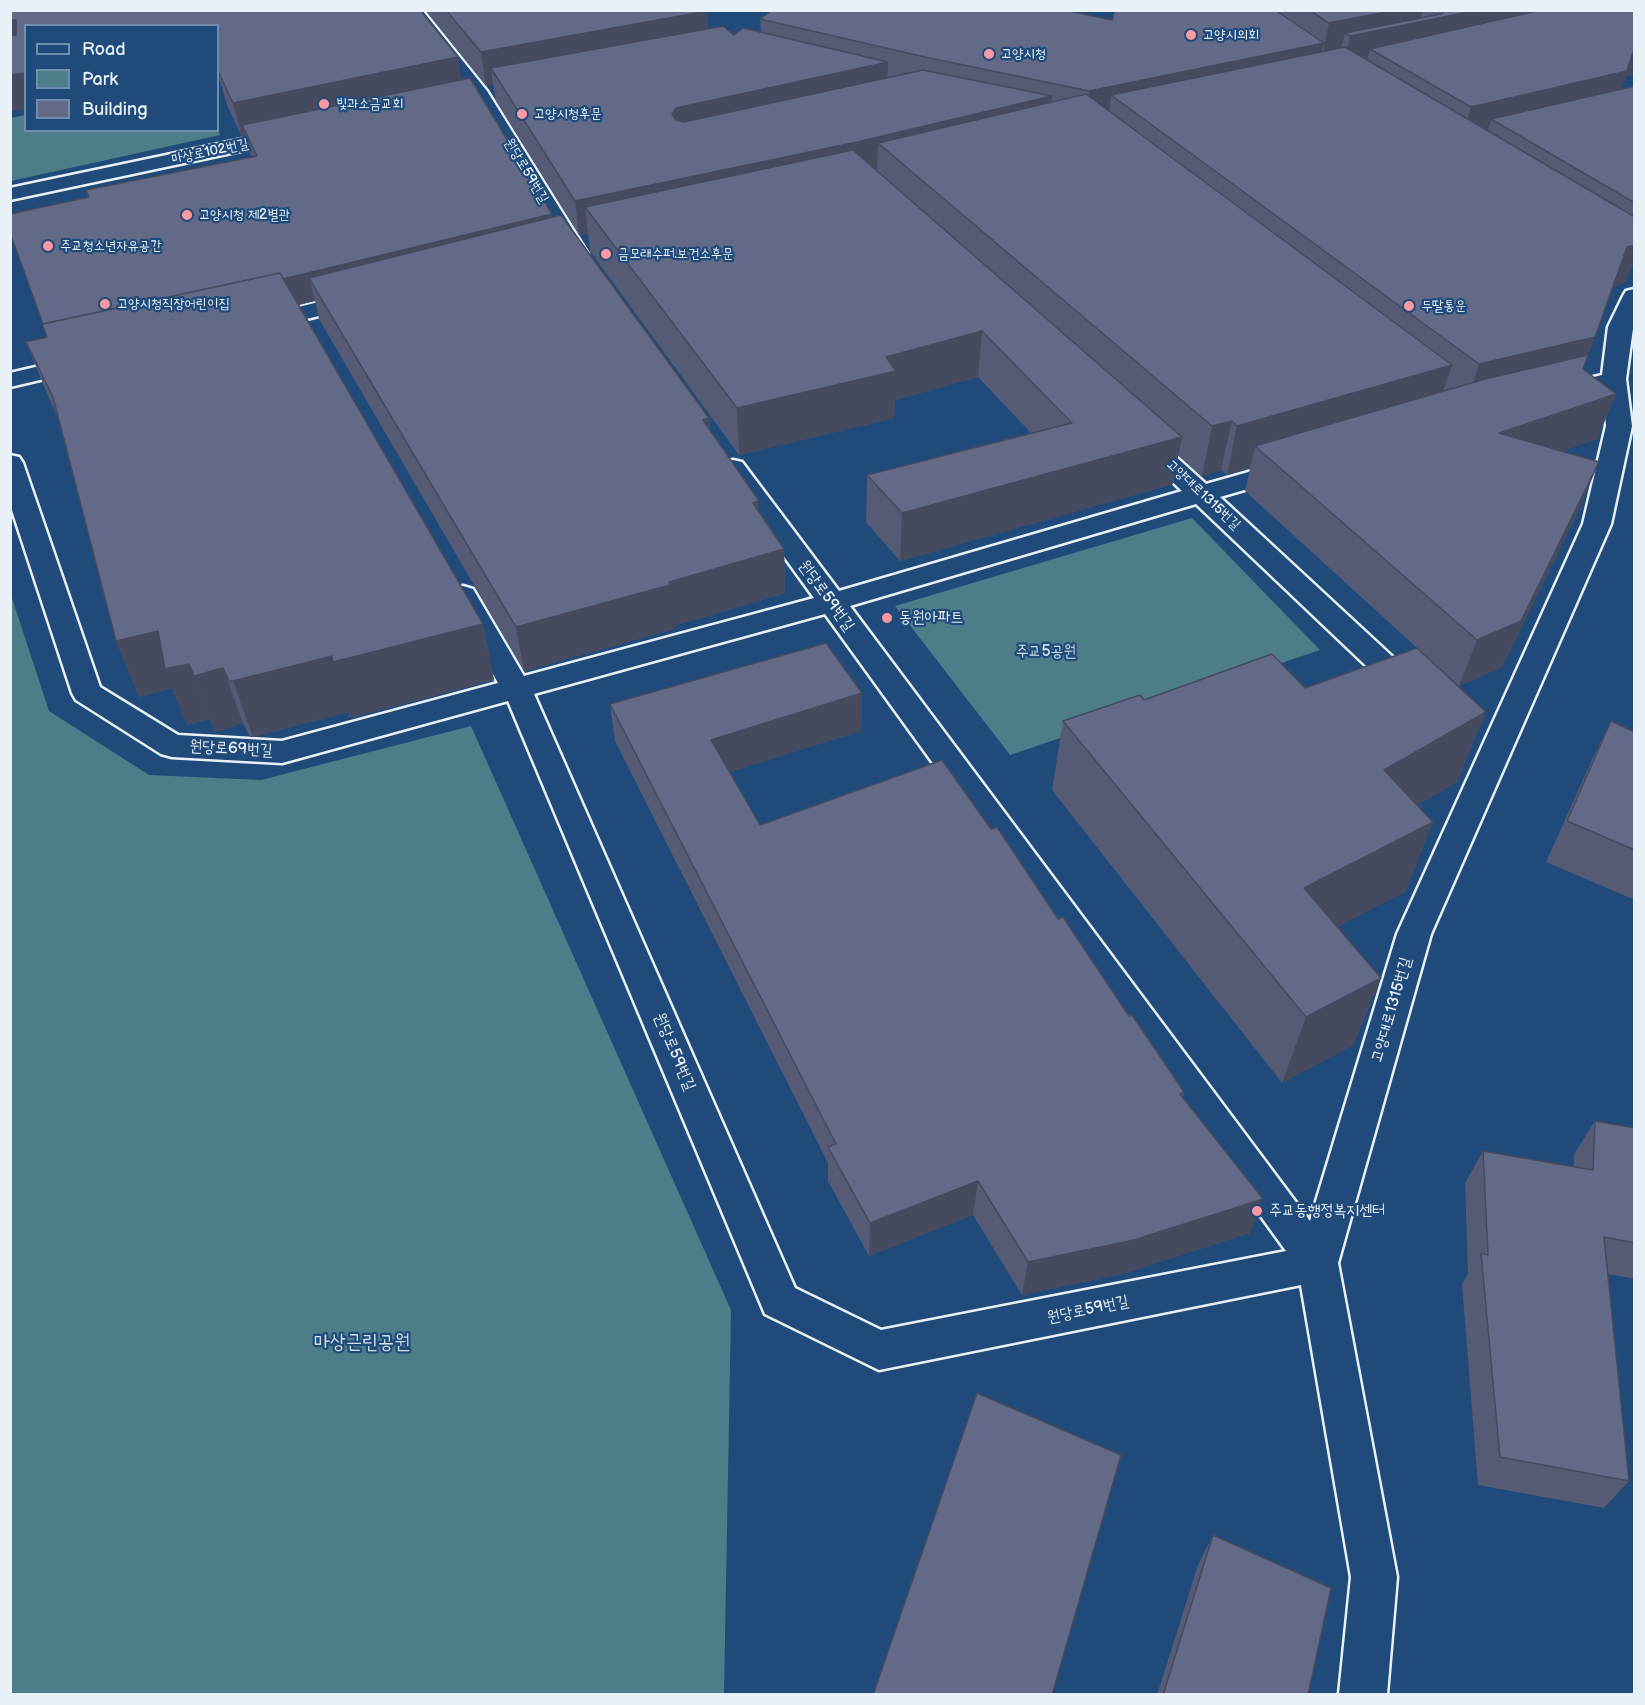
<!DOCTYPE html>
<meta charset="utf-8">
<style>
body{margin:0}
#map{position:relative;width:1645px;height:1705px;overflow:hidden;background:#1f4a7a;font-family:"Balsamiq Sans",sans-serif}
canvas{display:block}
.frame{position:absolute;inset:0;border:12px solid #e8f1f8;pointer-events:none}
.legend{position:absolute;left:24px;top:24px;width:195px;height:108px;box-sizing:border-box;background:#1f4a7a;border:2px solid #6f8dac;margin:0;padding:8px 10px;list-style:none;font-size:18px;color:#e8f1f8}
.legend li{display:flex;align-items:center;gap:12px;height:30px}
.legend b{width:30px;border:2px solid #6f8dac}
</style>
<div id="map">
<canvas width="1645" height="1705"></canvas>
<div class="frame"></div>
<ul class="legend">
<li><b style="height:8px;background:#1f4a7a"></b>Road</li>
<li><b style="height:16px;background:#4c7d89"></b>Park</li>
<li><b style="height:16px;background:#636a88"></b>Building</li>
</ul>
</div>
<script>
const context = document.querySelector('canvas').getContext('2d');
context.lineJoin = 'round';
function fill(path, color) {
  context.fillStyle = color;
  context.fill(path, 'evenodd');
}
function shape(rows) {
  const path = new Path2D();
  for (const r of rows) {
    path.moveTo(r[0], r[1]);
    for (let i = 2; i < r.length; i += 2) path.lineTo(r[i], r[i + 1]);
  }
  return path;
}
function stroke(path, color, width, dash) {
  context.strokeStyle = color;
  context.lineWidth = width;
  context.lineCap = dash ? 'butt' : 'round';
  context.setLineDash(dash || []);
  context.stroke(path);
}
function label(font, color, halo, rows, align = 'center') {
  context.font = font + ' "Balsamiq Sans","Poor Story",sans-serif';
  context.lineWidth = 4.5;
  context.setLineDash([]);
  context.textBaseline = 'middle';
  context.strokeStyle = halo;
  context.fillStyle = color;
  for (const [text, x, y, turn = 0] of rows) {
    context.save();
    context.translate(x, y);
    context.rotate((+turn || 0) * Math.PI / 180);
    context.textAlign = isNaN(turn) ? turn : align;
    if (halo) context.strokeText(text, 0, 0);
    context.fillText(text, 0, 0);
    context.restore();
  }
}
fill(shape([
 [25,115,26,130,218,129,220,135,11,181,11,118],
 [1192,518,1320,650,1010,755,895,606],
 [10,592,49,711,149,775,261,780,471,726,731,1310,724,1694,11,1694]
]), '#4c7d89');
const minor = shape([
 [403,10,422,10,487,91,588,254,585,259,569,259,472,97,403,10],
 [290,129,297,131,300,135,297,139,10,200,10,188,290,129],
 [1634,289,1634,321,1626,379,1632,426,1611,524,1431,934,1338,1263,1397,1577,1387,1694,1339,1694,1351,1577,1301,1285,879,1370,765,1314,508,701,282,763,172,757,161,754,76,700,72,693,10,504,10,455,19,457,23,463,100,687,178,735,282,741,498,683,449,595,453,589,463,586,473,589,524,676,814,598,720,468,724,462,733,460,742,462,839,591,1182,491,1133,444,1129,439,1133,434,1142,431,1151,434,1206,484,1291,460,1300,462,1304,468,1300,474,1220,497,1422,684,1426,691,1422,698,1411,701,1400,698,1196,504,850,606,1310,1221,1397,934,1583,524,1606,426,1603,389,1557,400,1548,398,1545,393,1548,388,1602,375,1608,327,1623,296,1626,291,1634,289],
 [825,614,1286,1251,881,1330,795,1288,534,694,825,614],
 [360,292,368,294,371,299,368,304,261,330,253,328,249,323,253,318,360,292],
 [82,356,91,358,94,363,91,368,10,387,10,373,82,356]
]);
stroke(minor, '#e8f1f8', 5);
fill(minor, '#1f4a7a');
fill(shape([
 [10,10,461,80,552,218,709,418,710,430,759,501,759,513,784,549,785,593,674,626,674,629,524,671,319,319,315,301,299,305,483,624,494,680,350,718,348,712,253,737,250,737,243,723,215,732,210,719,187,725,172,688,139,697,116,641,58,418,48,396,26,342,47,337,88,197,86,190,252,157,249,152,245,136,242,137,227,105,218,74,26,26,26,109,10,111],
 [425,10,706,10,707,11,708,28,734,35,761,32,760,19,1112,20,1115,10,1635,10,1626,77,1624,80,1620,89,1635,86,1635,260,1625,283,1613,287,1583,369,1616,394,1597,439,1561,451,1580,508,1502,667,1459,686,1422,652,1486,712,1457,782,1417,805,1406,891,1337,927,1381,978,1353,1045,1282,1083,1052,790,1063,721,1144,700,1305,688,1417,648,1245,491,1250,468,1227,475,1221,470,1202,476,1178,455,1173,484,900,561,866,522,867,475,1031,433,978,377,895,400,894,418,739,455,590,251,588,234,579,235,496,101,493,84,486,86],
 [862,693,861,731,729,772,760,825,991,829,1058,919,1184,1092,1183,1097,1250,1233,1125,1273,1022,1295,973,1215,869,1256,828,1181,828,1163,615,741,610,704],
 [1611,721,1635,732,1635,900,1546,862,1591,762],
 [1595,1121,1635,1128,1635,1279,1608,1274,1629,1481,1604,1508,1478,1485,1462,1284,1468,1274,1465,1183,1483,1151,1574,1166,1574,1154],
 [1213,1535,1308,1695,1157,1695,1198,1565]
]), '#555b75');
fill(shape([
 [1396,10,1423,10,1420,22,1478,10,1526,10,1521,29,1370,49,1367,61,1343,66,1350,36,1345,33,1341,49,1323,52,1329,23],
 [707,11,709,44,491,68,493,84,486,86,481,52],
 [16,20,26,48,10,56,10,21],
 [1324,43,1317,72,1111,95,1109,116,1085,121,1089,91],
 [1635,50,1635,75,1626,77,1624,80,1616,101,1491,119,1487,132,1462,138,1471,107,1633,52],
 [458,57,463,91,242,125,245,136,242,137,233,103],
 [888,62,887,94,674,147,672,114,676,108],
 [26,73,26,109,10,111,10,75],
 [1052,96,1049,129,878,143,877,171,585,207,588,234,579,235,575,201],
 [552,214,556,242,309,278,315,301,57,360,46,331],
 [1635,245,1635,260,1625,283,1611,288,1627,247],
 [982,331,978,377,895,400,894,418,739,455,737,408,886,357],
 [1595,337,1579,378,1466,406,1479,364],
 [1452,365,1436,414,1255,446,1250,468,1227,475,1237,426],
 [1616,394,1597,439,1483,478,1499,433],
 [709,418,712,462,703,420],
 [1232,421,1221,470,1202,476,1212,426],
 [1182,437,1173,484,900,561,902,513],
 [1599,462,1580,508,1502,667,1459,686,1477,640],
 [759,501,760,545,753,503],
 [784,549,785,593,674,626,674,629,524,671,516,627],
 [483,624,494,680,350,718,348,712,253,737,233,681,332,656],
 [158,631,189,664,210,719,187,725,172,688,139,697,116,641],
 [223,668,243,723,215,732,194,676],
 [862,693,861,731,714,777,711,740],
 [1486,712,1457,782,1359,839,1384,770],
 [1433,822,1406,891,1281,956,1304,888],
 [1381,978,1353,1045,1282,1083,1306,1017],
 [978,1181,973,1215,869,1256,870,1223],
 [1263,1199,1250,1233,1125,1273,1022,1295,1028,1262]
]), '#454a5f');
const building = shape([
 [10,10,420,10,458,57,233,103,218,71,218,26,26,26,26,73,10,75,10,36,16,35,16,20,10,21,10,10],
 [446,10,706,10,707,11,481,52,446,10],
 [772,10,1065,10,1112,20,1115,10,1275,10,1324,43,1089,91,925,57,760,19,772,10],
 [1309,10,1396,10,1329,23,1309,10],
 [1446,10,1478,10,1350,36,1345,33,1441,14,1446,10],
 [1541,10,1635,10,1635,50,1633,52,1627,71,1471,107,1370,49,1541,10],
 [723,26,734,35,743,28,888,62,676,108,672,114,676,120,684,122,923,70,1052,96,857,142,575,201,491,68,723,26],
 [1345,47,1635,217,1635,245,1627,247,1595,337,1479,364,1111,95,1345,47],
 [470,78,552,214,283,279,280,273,43,324,10,233,10,214,89,197,86,190,257,156,242,125,470,78],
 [1635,86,1635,203,1491,119,1635,86],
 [1086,94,1452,365,1237,426,1232,421,1212,426,878,143,1086,94],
 [853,150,1182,437,902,513,867,475,1072,423,982,331,886,357,896,371,737,408,585,207,853,150],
 [561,215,709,418,703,420,759,501,753,503,784,549,669,582,670,585,516,627,309,278,561,215],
 [280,273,483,624,333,662,332,656,233,681,229,681,223,668,194,676,189,664,165,669,158,631,116,641,53,397,26,342,47,337,42,324,280,273],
 [1588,355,1583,369,1616,394,1499,433,1599,462,1521,621,1477,640,1255,446,1485,379,1588,355],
 [826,643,862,693,711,740,760,825,942,760,991,829,997,827,1058,919,1063,917,1129,1016,1132,1015,1184,1092,1180,1094,1263,1199,1134,1240,1028,1262,978,1181,870,1223,828,1147,836,1144,610,704,826,643],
 [1417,648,1486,712,1384,770,1433,822,1304,888,1381,978,1306,1017,1063,721,1140,695,1144,700,1272,654,1305,688,1417,648],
 [1611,721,1635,732,1635,850,1567,821,1611,721],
 [1595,1121,1635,1128,1635,1243,1604,1237,1629,1481,1500,1457,1481,1253,1488,1255,1483,1151,1593,1170,1595,1121],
 [977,1393,1121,1455,1052,1695,873,1695,977,1393],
 [1213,1535,1331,1588,1308,1695,1163,1695,1213,1535]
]);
fill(building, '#636a88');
stroke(building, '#454a5f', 1.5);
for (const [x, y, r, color] of [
 [1191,35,6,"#ff9aa2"],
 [989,54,6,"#ff9aa2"],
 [324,104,6,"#ff9aa2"],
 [522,114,6,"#ff9aa2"],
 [187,215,6,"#ff9aa2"],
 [48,246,6,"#ff9aa2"],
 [606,254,6,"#ff9aa2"],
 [105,304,6,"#ff9aa2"],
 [1409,306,6,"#ff9aa2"],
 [887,618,6,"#ff9aa2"],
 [1257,1211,6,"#ff9aa2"]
]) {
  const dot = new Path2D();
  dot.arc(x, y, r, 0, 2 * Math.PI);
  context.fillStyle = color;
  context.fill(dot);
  stroke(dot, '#1f4a7a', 2);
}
label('14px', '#e8f1f8', '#1f4a7a', [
 ["고양시의회",1203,35],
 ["고양시청",1001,54],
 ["빛과소금교회",336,104],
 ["고양시청후문",534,114],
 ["고양시청 제2별관",199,215],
 ["주교청소년자유공간",60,246],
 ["금모래수퍼.보건소후문",618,254],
 ["고양시청직장어린이집",117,304],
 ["두딸통운",1421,306]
], 'left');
label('14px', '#e8f1f8', '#1f4a7a', [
 ["마상로102번길",210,152,-12],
 ["원당로59번길",526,171,59],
 ["고양대로1315번길",1203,495,43]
]);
label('16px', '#e8f1f8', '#1f4a7a', [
 ["원당로59번길",826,596,54],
 ["원당로69번길",231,749,3],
 ["고양대로1315번길",1392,1010,-74],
 ["원당로59번길",674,1052,67],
 ["원당로59번길",1088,1310,-12]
]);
label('16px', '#e8f1f8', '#1f4a7a', [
 ["동원아파트",899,618],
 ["주교동행정복지센터",1269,1211]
], 'left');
label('16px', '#d1e0e7', '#1f4a7a', [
 ["주교5공원",1046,652]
]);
label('20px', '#d1e0e7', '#1f4a7a', [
 ["마상근린공원",362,1343]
]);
</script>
